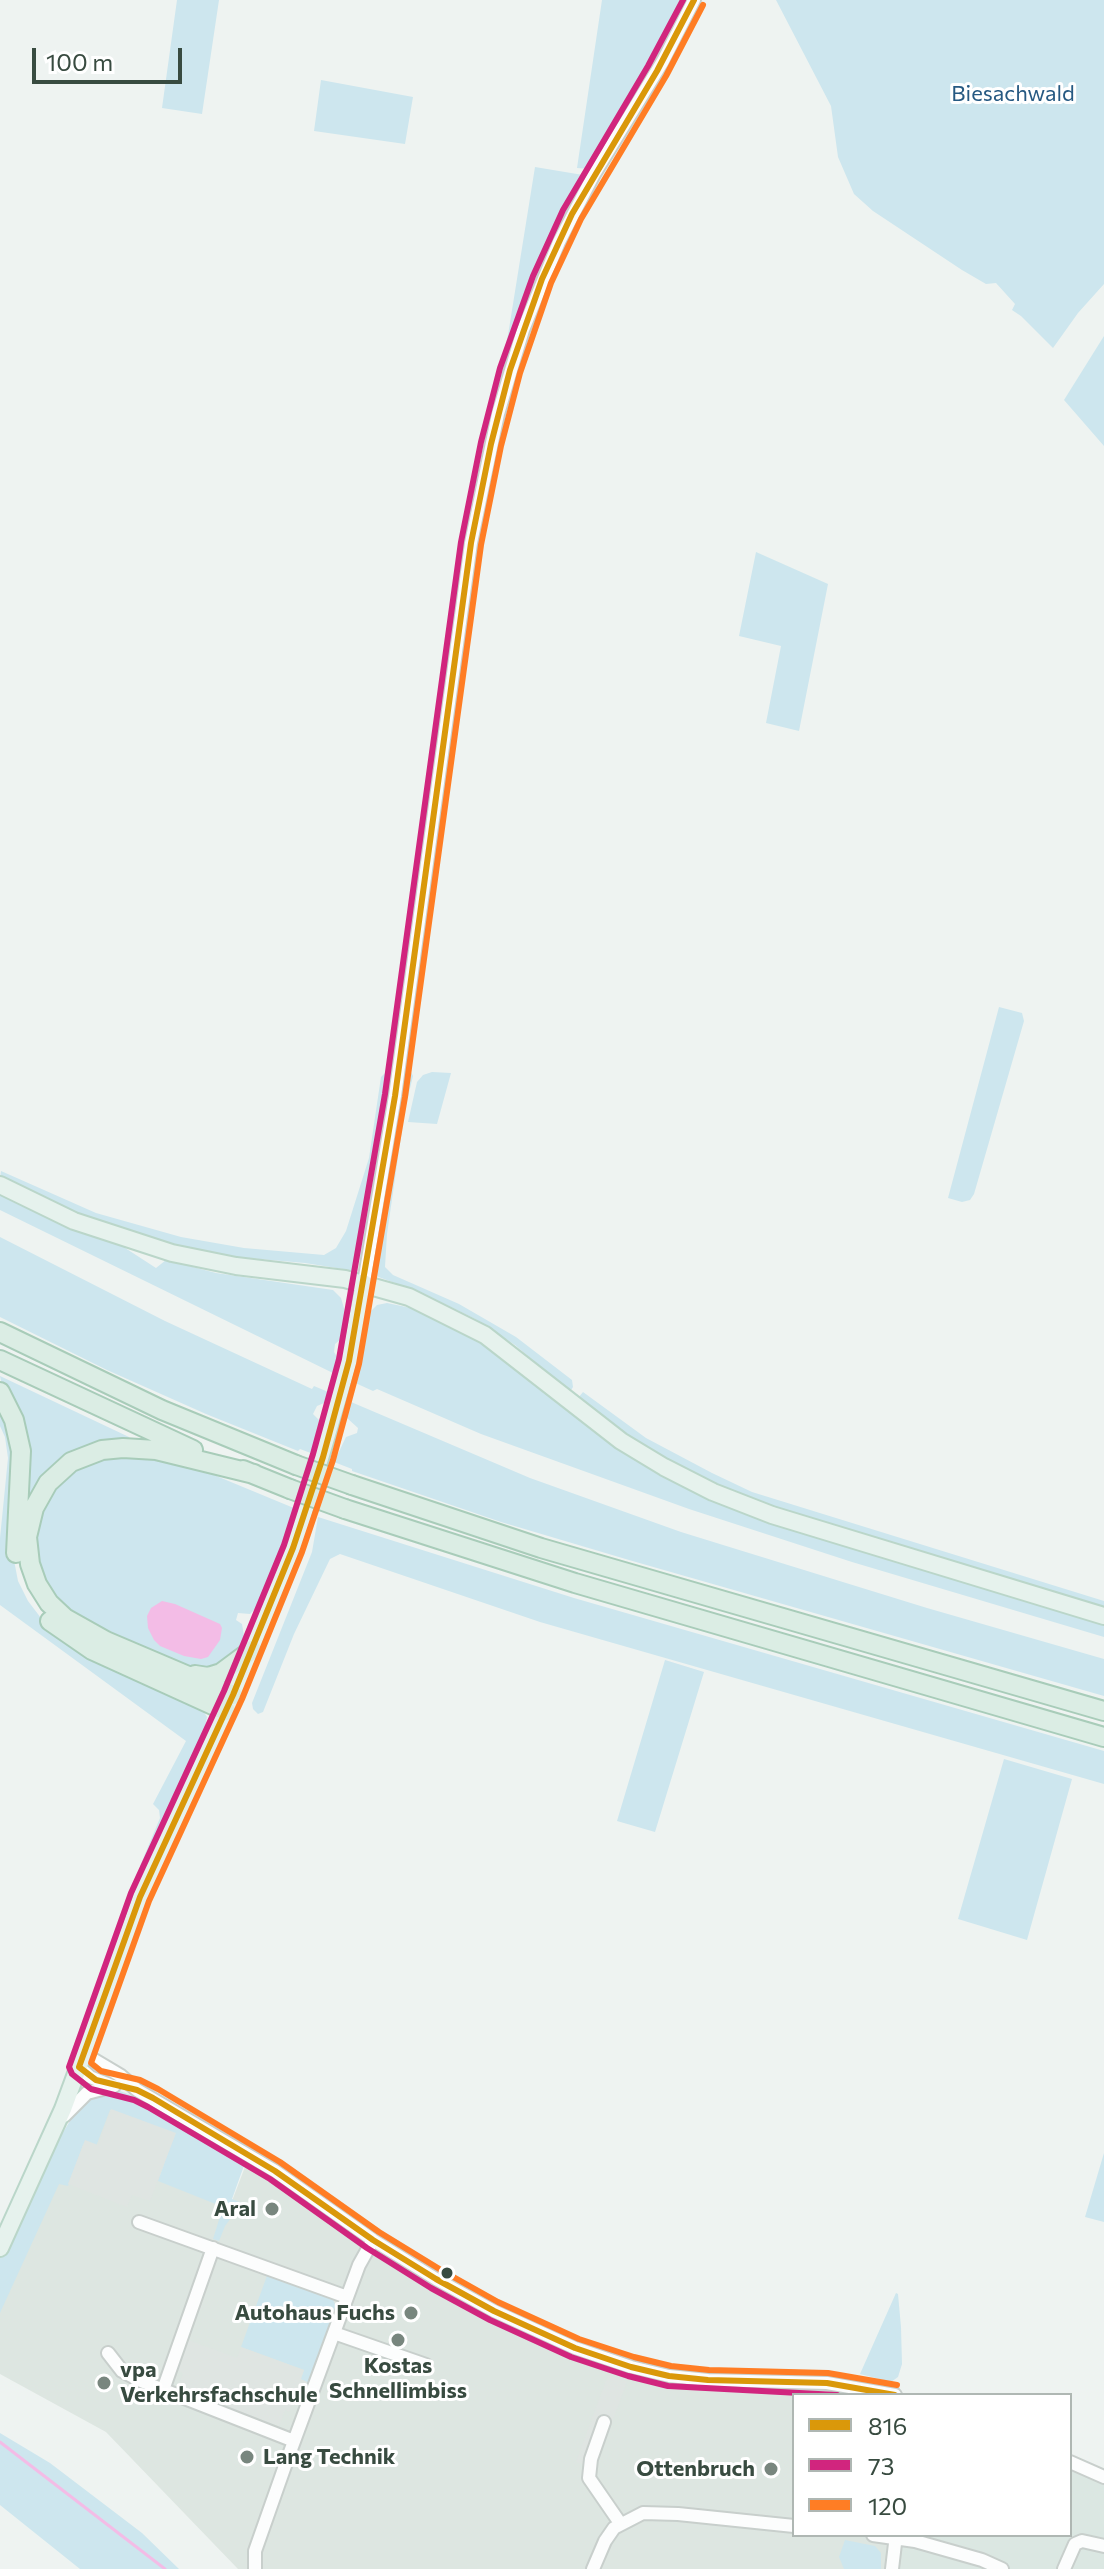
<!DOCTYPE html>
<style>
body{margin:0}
#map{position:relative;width:1104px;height:2569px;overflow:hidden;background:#eef3f1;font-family:Commissioner,sans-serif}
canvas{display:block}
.legend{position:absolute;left:792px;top:2393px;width:280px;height:144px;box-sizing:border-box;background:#fff;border:2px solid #afb7b3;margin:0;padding:10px 14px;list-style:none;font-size:24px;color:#384b40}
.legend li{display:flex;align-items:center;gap:16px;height:40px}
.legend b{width:40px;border:2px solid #afb7b3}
.scale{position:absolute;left:32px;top:48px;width:150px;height:36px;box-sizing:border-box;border:4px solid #384b40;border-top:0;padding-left:10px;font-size:24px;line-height:28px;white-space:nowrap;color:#384b40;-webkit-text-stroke:6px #fff;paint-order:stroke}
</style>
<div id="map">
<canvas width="1104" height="2569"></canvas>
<ul class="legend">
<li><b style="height:10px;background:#da980a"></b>816</li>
<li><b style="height:10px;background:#d1257e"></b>73</li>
<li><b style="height:10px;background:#ff7d24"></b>120</li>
</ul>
<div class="scale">100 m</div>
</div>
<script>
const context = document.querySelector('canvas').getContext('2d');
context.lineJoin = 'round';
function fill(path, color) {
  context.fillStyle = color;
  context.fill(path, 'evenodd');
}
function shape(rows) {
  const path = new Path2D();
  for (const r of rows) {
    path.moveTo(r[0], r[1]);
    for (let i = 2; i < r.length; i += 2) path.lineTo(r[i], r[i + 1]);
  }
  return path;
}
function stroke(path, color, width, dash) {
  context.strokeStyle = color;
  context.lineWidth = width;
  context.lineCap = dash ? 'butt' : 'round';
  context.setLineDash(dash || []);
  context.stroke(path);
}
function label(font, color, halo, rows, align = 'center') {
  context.font = font + ' Commissioner,sans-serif';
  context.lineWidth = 6;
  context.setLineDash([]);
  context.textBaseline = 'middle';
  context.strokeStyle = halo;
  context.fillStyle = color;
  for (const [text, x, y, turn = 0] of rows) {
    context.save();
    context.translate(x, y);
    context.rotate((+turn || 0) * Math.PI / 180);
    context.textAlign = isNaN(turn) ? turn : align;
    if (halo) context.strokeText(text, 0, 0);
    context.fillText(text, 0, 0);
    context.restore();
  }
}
fill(shape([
 [1070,2462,1104,2477,1104,2569,892,2569,896,2535,1070,2535]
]), '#dbe7e2');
fill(shape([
 [94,2095,179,2126,160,2176,232,2201,248,2159,373,2240,522,2324,669,2376,799,2381,895,2395,794,2395,794,2535,896,2535,892,2569,238,2569,106,2432,0,2374,0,2302]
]), '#dde6e1');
fill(shape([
 [177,0,219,0,202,114,162,108],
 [602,0,688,0,648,75,590,169,577,168],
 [776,0,1104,0,1104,284,1078,313,1053,348,1021,316,1012,310,1015,304,996,283,986,284,962,270,873,211,854,194,838,157,831,106],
 [321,80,413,97,405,144,314,131],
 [535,167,583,175,585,179,550,249,527,303,505,369,488,434,482,438,480,437,489,414,508,335],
 [1104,336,1104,446,1064,400],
 [756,552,828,584,799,731,766,723,781,646,739,636],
 [999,1007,1022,1013,1024,1021,974,1194,970,1200,962,1202,948,1198],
 [388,1070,392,1075,390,1093,365,1245,355,1271,305,1263,225,1256,176,1247,95,1222,0,1178,1,1171,96,1213,181,1237,244,1248,324,1255,336,1248,346,1231,369,1158,381,1077],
 [411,1072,413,1076,405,1109,387,1234,385,1267,393,1275,459,1304,516,1337,572,1380,573,1387,570,1392,515,1345,475,1319,424,1294,376,1276,379,1234,403,1076],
 [432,1072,451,1073,437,1124,408,1122,417,1082,423,1075],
 [0,1192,119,1244,156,1268,166,1260,216,1273,333,1290,341,1298,346,1315,345,1336,335,1344,334,1352,339,1360,337,1375,0,1210],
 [0,1237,165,1321,312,1389,314,1386,333,1394,331,1400,317,1406,313,1414,323,1424,316,1455,300,1449,298,1451,206,1414,107,1370,0,1317],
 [387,1303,411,1308,434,1318,491,1349,649,1466,1104,1623,1104,1637,852,1562,689,1509,481,1434,377,1389,373,1391,351,1381,370,1312,377,1305],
 [0,1376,129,1437,130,1441,94,1447,28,1511],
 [583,1392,646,1438,712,1473,752,1492,1104,1601,1104,1609,812,1521,731,1493,644,1449,578,1398],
 [344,1399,530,1478,681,1532,927,1608,1104,1659,1104,1696,629,1560,501,1522,352,1471,352,1469,334,1462,346,1437,357,1433,358,1428,347,1418,339,1415],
 [0,1401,16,1446,12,1550,18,1581,28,1601,44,1622,202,1709,207,1717,202,1742,141,1875,140,1866,160,1818,159,1810,153,1804,186,1741,0,1605,0,1538,8,1458,5,1437,0,1426],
 [114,1452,185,1463,301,1511,295,1527,280,1550,256,1608,250,1614,238,1613,236,1620,242,1624,244,1636,237,1653,220,1668,193,1670,92,1630,48,1594,32,1544,41,1505,67,1471],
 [318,1517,574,1598,1104,1751,1104,1784,540,1622,340,1554,330,1559,294,1634,263,1712,258,1714,253,1709,252,1703,312,1552],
 [665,1660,704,1672,655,1832,617,1821],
 [1004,1759,1072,1779,1027,1940,958,1919],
 [112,2088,136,2097,156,2112,175,2122,180,2122,246,2160,232,2199,242,2203,225,2226,219,2241,213,2239,223,2207,158,2181,173,2138,110,2110,95,2149,83,2145,68,2186,59,2184,0,2313,0,2257,49,2156,83,2099],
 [1104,2153,1104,2222,1085,2217],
 [268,2273,331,2295,336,2307,301,2406,292,2403,298,2387,307,2382,300,2380,304,2370,241,2347],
 [896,2293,898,2294,901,2327,902,2364,898,2377,891,2382,860,2374],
 [0,2433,50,2463,142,2533,179,2569,80,2569,0,2505],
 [845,2540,875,2546,881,2553,881,2569,844,2569,839,2557]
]), '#cde6ee');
fill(shape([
 [111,2109,176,2133,150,2201,132,2195,127,2207,68,2184,85,2140,98,2145],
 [188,2340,237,2358,241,2347,304,2370,301,2379,307,2382,304,2390,298,2388,289,2412,285,2410,279,2426,177,2388,183,2373,177,2370],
 [608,2375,627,2382,607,2437,596,2433,585,2465,576,2462]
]), '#dfe5e2');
fill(shape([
 [162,1601,175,1604,220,1624,222,1628,220,1640,208,1657,201,1659,184,1656,160,1646,154,1640,148,1628,147,1616,151,1608]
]), '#f3bce6');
stroke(shape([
 [0,2442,165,2569]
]), '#f3bce6', 3);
const minor = shape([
 [364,1283,395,1096,471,543,498,414,523,330,559,242,594,174,663,61,694,0],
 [84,2054,121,2076,137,2090,275,2171,373,2240,436,2279,494,2311,575,2348,631,2367,669,2376,708,2380,827,2383,895,2395],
 [79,2067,90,2077,110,2085],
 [64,2116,87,2093,114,2086],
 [139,2222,347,2297],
 [334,2333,426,2365],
 [108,2353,122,2371,141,2381,294,2441],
 [163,2390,213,2248],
 [604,2422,591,2459,589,2478,620,2523],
 [1070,2462,1104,2477],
 [873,2535,915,2541,982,2560,1002,2569],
 [255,2569,255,2551,286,2463,359,2265,373,2240],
 [593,2569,605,2541,614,2528,643,2513,678,2514,794,2526],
 [892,2569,896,2535],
 [1064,2569,1075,2544,1082,2541,1104,2546]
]);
const major = shape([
 [0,1185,74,1221,172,1253,236,1266,345,1279,409,1297,485,1335,621,1441,664,1467,713,1492,772,1515,1104,1616],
 [0,2248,63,2109,146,1884,233,1695,296,1539,349,1361,364,1283]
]);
const highway = shape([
 [0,1332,162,1410,296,1465],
 [0,1360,193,1450],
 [0,1392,14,1420,21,1451,16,1553],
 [243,1470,290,1489],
 [352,1485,541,1548,1104,1711],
 [345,1509,575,1583,1104,1737],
 [50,1621,92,1650,226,1711],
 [195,1675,208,1677,221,1673,252,1650],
 [233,1695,106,1641,65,1618,49,1603,37,1584,30,1564,27,1537,34,1508,48,1483,71,1462,102,1450,123,1448,156,1450,254,1474]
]);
stroke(minor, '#c8cfcc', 16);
stroke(major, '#bad6c9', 20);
stroke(highway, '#a8ccb9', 22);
stroke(minor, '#fcfdfd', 12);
stroke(major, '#e6f2ed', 16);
stroke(highway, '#dbede4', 18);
const highwayBridge = shape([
 [296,1465,352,1485],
 [290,1489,345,1509]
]);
stroke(highwayBridge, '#a8ccb9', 22, []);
stroke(highwayBridge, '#dbede4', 18);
stroke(shape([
 [694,0,657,71,572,214,542,279,510,370,491,444,471,543,395,1096,349,1361,323,1457,293,1548,233,1695,140,1897,79,2067,96,2080,137,2090,153,2098,275,2171,373,2240,436,2279,494,2311,575,2348,631,2367,669,2376,708,2380,827,2383,895,2395]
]), '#da980a', 6);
stroke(shape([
 [683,0,648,66,563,210,533,276,500,368,481,442,461,542,385,1094,339,1359,313,1454,284,1545,224,1691,131,1893,69,2067,72,2074,91,2089,134,2100,148,2107,270,2179,367,2248,431,2288,490,2320,571,2357,628,2376,668,2386,837,2395]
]), '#d1257e', 6);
stroke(shape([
 [703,5,666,76,581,219,551,283,520,373,501,446,481,545,405,1097,359,1364,333,1460,302,1552,242,1699,149,1901,91,2063,101,2071,140,2080,158,2089,280,2162,379,2232,441,2270,498,2302,579,2339,634,2357,671,2366,709,2370,828,2373,897,2385]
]), '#ff7d24', 6);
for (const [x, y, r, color] of [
 [272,2209,8,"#78867e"],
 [447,2273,7,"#384b40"],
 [411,2313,8,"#78867e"],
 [398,2340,8,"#78867e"],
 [104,2383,8,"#78867e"],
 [247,2457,8,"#78867e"],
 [771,2469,8,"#78867e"]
]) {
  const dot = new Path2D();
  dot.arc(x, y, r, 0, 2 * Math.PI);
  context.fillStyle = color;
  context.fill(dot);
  stroke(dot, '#fff', 3);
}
label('22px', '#265982', '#fff', [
 ["Biesachwald",1013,94]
]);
label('bold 22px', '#384b40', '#fff', [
 ["Aral",256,2209],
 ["Autohaus Fuchs",395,2313],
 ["Kostas",398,2366,"center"],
 ["Schnellimbiss",398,2391,"center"],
 ["vpa",120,2370,"left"],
 ["Verkehrsfachschule",120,2395,"left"],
 ["Lang Technik",263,2457,"left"],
 ["Ottenbruch",755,2469]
], 'right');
</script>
